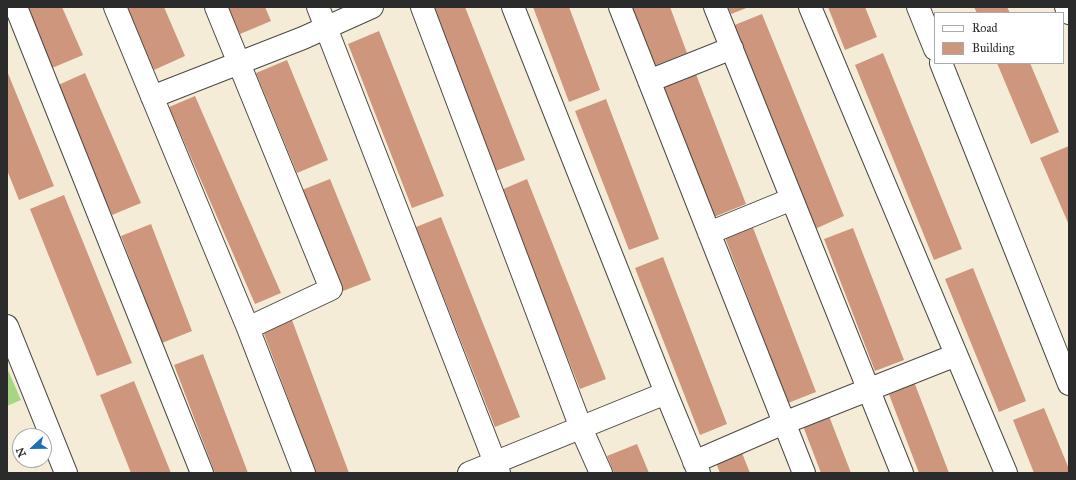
<!DOCTYPE html>
<style>
body{margin:0}
#map{position:relative;width:1076px;height:480px;overflow:hidden;background:#f4ecd7;font-family:"IM FELL Great Primer",serif}
canvas{display:block}
.frame{position:absolute;inset:0;border:8px solid #2b2b2b;pointer-events:none}
.legend{position:absolute;left:934px;top:12px;width:130px;height:52px;box-sizing:border-box;background:#fff;border:1px solid #aaa;margin:0;padding:5px 7px;list-style:none;font-size:12px;color:#2b2b2b}
.legend li{display:flex;align-items:center;gap:8px;height:20px}
.legend b{width:20px;border:1px solid #aaa}
.north{position:absolute;left:12px;top:428px;width:40px;height:40px;box-sizing:border-box;background:#fff;border:1px solid #aaa;border-radius:50%;rotate:248deg;font-size:11px;font-weight:700;line-height:16px;text-align:center;color:#2b2b2b}
.north::after{content:'';display:block;margin:auto;width:14px;height:18px;background:#1f6fb2;clip-path:polygon(50% 0,100% 100%,50% 72%,0 100%)}
</style>
<div id="map">
<canvas width="1076" height="480"></canvas>
<div class="frame"></div>
<ul class="legend">
<li><b style="height:5px;background:#fff"></b>Road</li>
<li><b style="height:11px;background:#ce967c"></b>Building</li>
</ul>
<div class="north">N</div>
</div>
<script>
const context = document.querySelector('canvas').getContext('2d');
context.lineJoin = 'round';
function fill(path, color) {
  context.fillStyle = color;
  context.fill(path, 'evenodd');
}
function shape(rows) {
  const path = new Path2D();
  for (const r of rows) {
    path.moveTo(r[0], r[1]);
    for (let i = 2; i < r.length; i += 2) path.lineTo(r[i], r[i + 1]);
  }
  return path;
}
function stroke(path, color, width, dash) {
  context.strokeStyle = color;
  context.lineWidth = width;
  context.lineCap = dash ? 'butt' : 'round';
  context.setLineDash(dash || []);
  context.stroke(path);
}
fill(shape([
 [7,368,21,400,7,406]
]), '#a6d684');
fill(shape([
 [26,7,62,7,83,55,52,68],
 [127,7,164,7,185,56,154,70],
 [228,7,265,7,271,21,240,34],
 [428,7,465,7,525,160,493,172],
 [533,7,569,7,600,90,569,102],
 [631,7,670,7,687,53,654,66],
 [728,7,749,7,731,14],
 [828,7,865,7,877,37,845,50],
 [974,7,1007,7,1010,13,977,13],
 [762,14,844,216,815,229,732,26],
 [379,31,444,196,412,208,348,44],
 [883,53,962,249,934,260,855,65],
 [287,60,328,160,297,173,256,73],
 [997,63,1030,63,1059,132,1031,144],
 [694,69,746,204,714,217,662,81],
 [7,71,54,186,19,200,7,170],
 [85,73,141,203,112,215,56,86],
 [195,96,281,293,255,304,169,107],
 [606,99,659,239,629,250,575,111],
 [1069,146,1069,225,1040,158],
 [330,179,371,280,343,291,302,190],
 [527,179,606,379,580,389,501,190],
 [64,195,132,363,97,376,30,209],
 [441,217,520,417,495,427,416,227],
 [151,224,192,331,162,343,121,236],
 [752,225,816,392,788,403,724,235],
 [853,228,904,360,875,371,824,239],
 [663,257,727,424,700,435,635,268],
 [973,268,1026,401,999,412,945,279],
 [289,312,349,473,316,473,260,323],
 [203,354,248,473,215,473,174,365],
 [913,379,949,473,919,473,887,389],
 [134,381,171,473,131,473,100,395],
 [1044,408,1069,469,1069,473,1034,473,1013,420],
 [829,416,851,473,821,473,803,426],
 [637,444,649,473,614,473,607,456],
 [742,453,750,473,720,473,716,463]
]), '#ce967c');
const minor = shape([
 [16,7,202,473],
 [115,7,248,328,304,473],
 [216,7,331,289,248,328],
 [318,7,499,473],
 [422,7,581,428,601,473],
 [513,7,666,393,699,473],
 [620,7,804,473],
 [715,7,902,473],
 [810,7,1006,473],
 [918,7,935,49],
 [1066,7,1069,13],
 [941,63,1069,384],
 [649,81,732,48],
 [152,97,303,38,372,7],
 [709,233,792,199],
 [7,326,66,473],
 [694,462,784,423,956,355],
 [469,473,666,393]
]);
stroke(minor, '#494845', 24);
stroke(minor, '#fff', 22);
</script>
